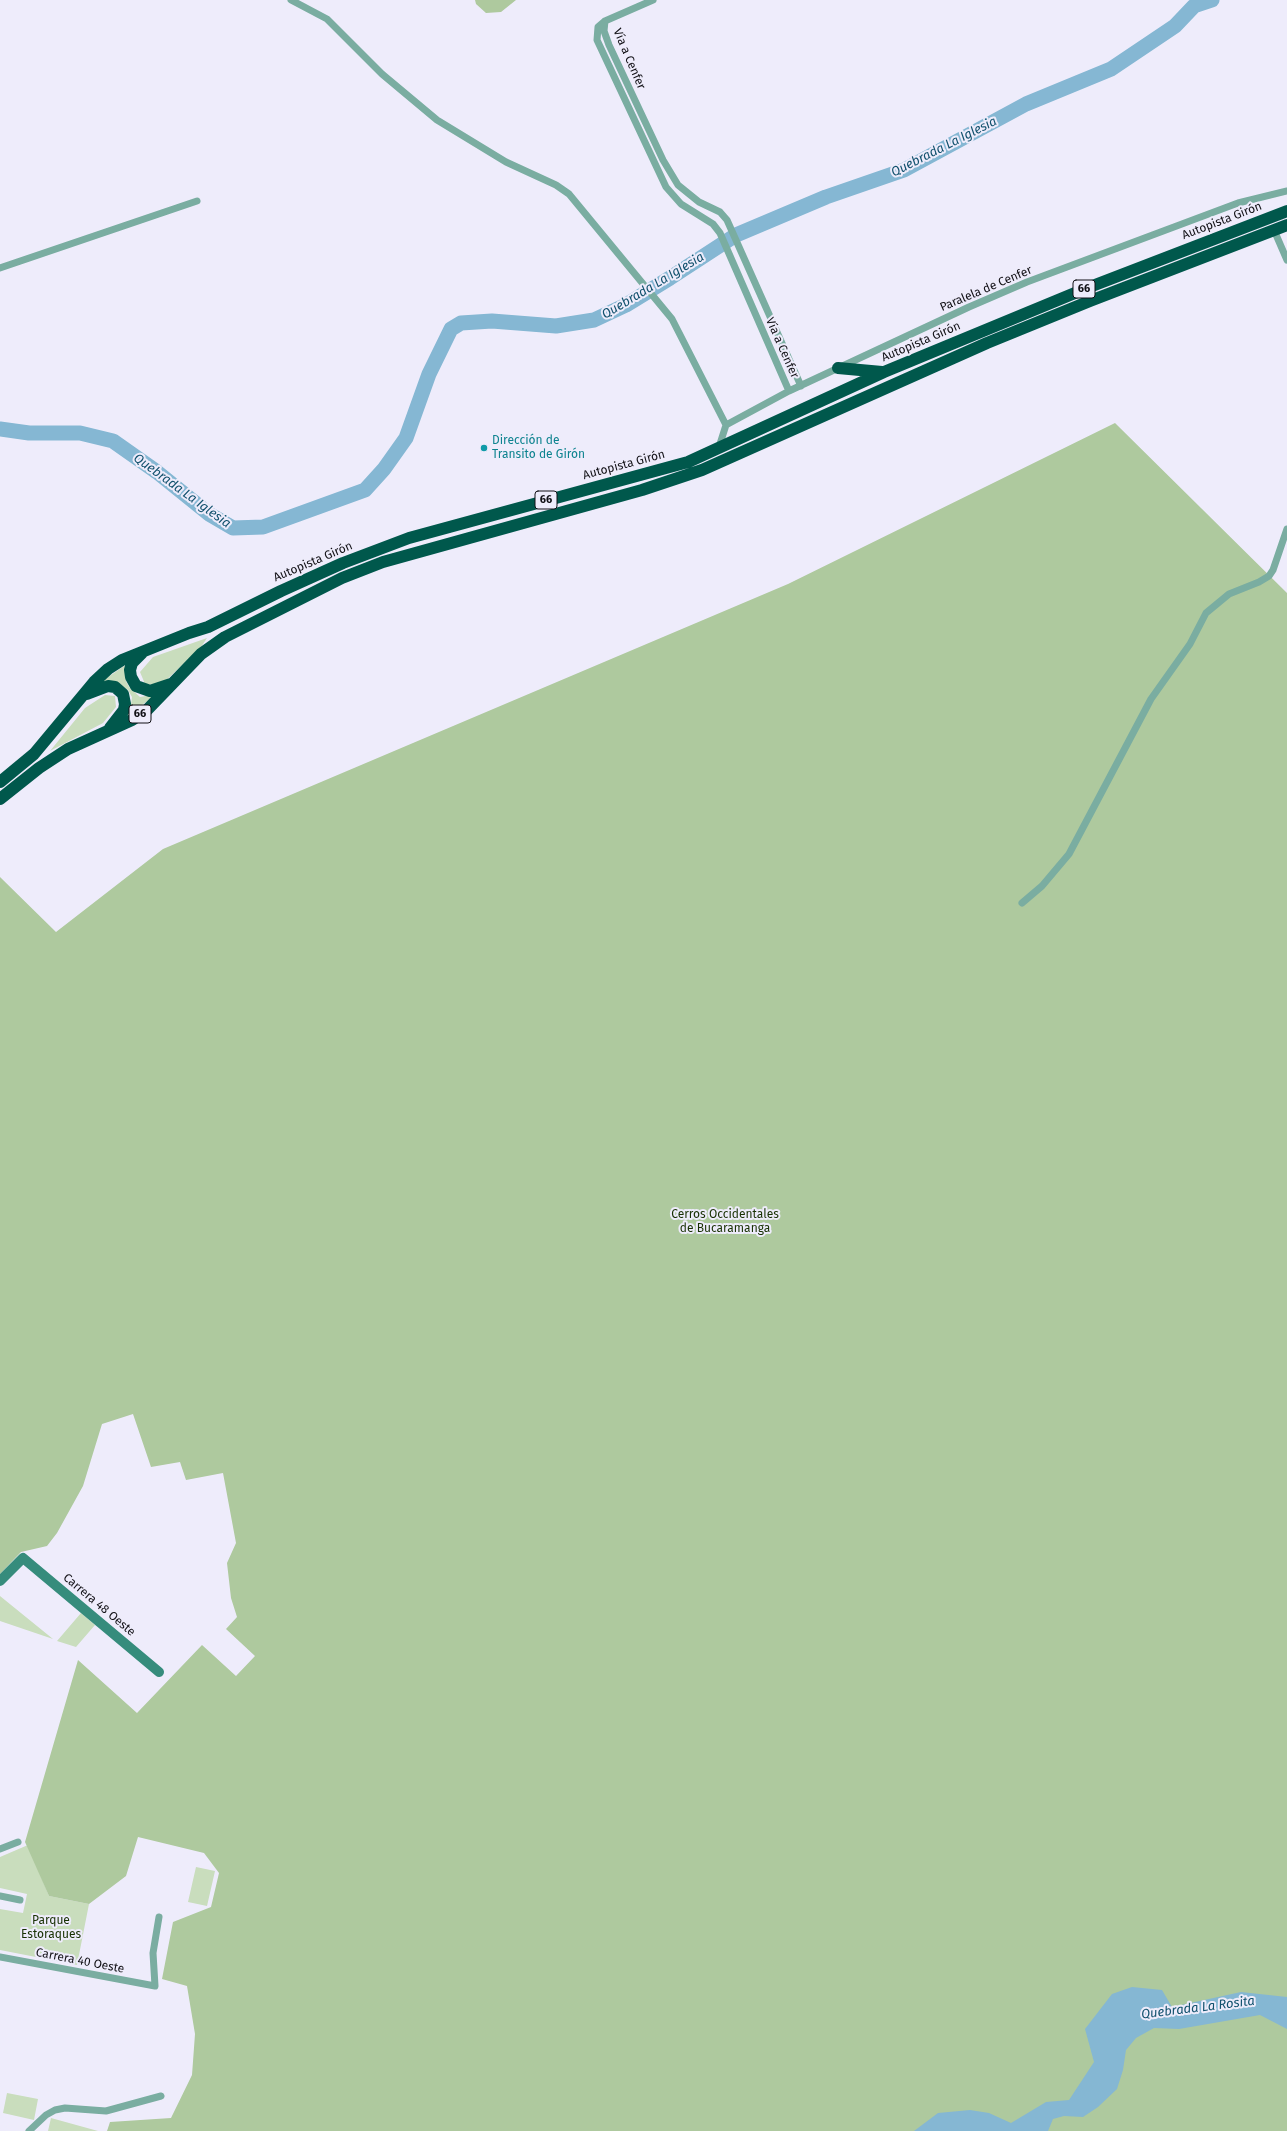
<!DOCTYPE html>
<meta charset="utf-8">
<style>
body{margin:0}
canvas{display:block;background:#eeecfb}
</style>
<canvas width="1287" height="2131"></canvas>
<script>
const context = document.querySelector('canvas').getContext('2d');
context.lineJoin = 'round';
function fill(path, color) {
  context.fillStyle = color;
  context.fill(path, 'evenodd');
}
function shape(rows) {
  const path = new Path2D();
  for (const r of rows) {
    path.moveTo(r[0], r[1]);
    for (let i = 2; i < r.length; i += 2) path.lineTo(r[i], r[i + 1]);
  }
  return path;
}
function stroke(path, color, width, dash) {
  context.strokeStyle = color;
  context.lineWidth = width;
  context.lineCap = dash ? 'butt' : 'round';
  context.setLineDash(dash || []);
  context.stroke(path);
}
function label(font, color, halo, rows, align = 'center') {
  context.font = font + ' "Fira Sans",sans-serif';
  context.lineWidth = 4;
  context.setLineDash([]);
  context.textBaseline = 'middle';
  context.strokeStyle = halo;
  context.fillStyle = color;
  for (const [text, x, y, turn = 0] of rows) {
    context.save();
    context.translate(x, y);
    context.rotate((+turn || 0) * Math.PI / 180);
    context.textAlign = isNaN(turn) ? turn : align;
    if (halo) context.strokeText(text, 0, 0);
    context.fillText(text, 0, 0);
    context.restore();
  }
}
fill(shape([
 [207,638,201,647,161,685,145,684,140,672,153,657],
 [127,664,126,681,129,687,140,697,157,694,124,718,131,705,132,697,128,690,115,681,101,682],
 [105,695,115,696,116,707,103,723,50,751,85,708],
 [0,1596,53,1639,0,1621],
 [81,1613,95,1625,76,1647,57,1641],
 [28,1845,49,1896,89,1904,77,1965,0,1950,0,1909,23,1913,27,1894,0,1888,0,1857],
 [196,1867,215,1871,207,1906,188,1902],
 [7,2093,38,2099,34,2120,3,2113],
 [51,2118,98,2131,48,2131]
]), '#c9ddbd');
fill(shape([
 [475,0,516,0,501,12,486,13,476,4],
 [1115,423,1287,593,1287,2131,107,2131,110,2122,171,2118,192,2075,195,2034,187,1986,162,1979,173,1922,211,1907,219,1873,204,1853,138,1837,126,1876,89,1904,49,1896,25,1842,78,1660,137,1713,202,1645,236,1676,255,1656,226,1629,237,1617,231,1598,227,1563,236,1543,223,1473,186,1480,180,1462,151,1467,133,1414,102,1424,83,1486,57,1533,47,1546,21,1552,0,1574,0,877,56,932,163,849,788,584]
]), '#aec99e');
fill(shape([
 [1132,1987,1162,1990,1172,2007,1241,1992,1287,1997,1287,2029,1260,2015,1179,2029,1154,2028,1136,2038,1126,2050,1123,2070,1117,2089,1098,2107,1083,2117,1064,2116,1053,2119,1048,2131,914,2131,938,2113,970,2110,989,2113,1011,2123,1046,2102,1069,2100,1094,2062,1085,2029,1112,1994]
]), '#85b7d3');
stroke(shape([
 [0,429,29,433,80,433,113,441,157,472,209,514,233,528,263,527,365,490,384,469,406,438,429,374,451,329,461,323,492,321,556,326,594,320,626,305,670,278,736,235,826,197,904,170,1026,104,1111,69,1175,26,1194,6,1212,0]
]), '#85b7d3', 15);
stroke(shape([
 [291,0,327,19,382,74,437,120,506,162,556,185,569,194,672,319,726,425],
 [653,0,605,21,598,27,597,40,666,187,681,204,713,224,720,233,789,391],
 [605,21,604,31,609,45,663,160,678,185,699,202,720,212,727,220,801,386],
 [1274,230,1287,260],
 [0,268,197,201],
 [719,447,726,425,789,391,969,307,1027,282,1238,203,1287,191],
 [1022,903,1042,886,1069,854,1151,699,1190,644,1206,613,1229,594,1259,582,1269,576,1273,570,1287,529],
 [0,1849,18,1842],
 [0,1896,20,1900],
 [0,1957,155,1986,153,1953,159,1917],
 [29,2131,46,2115,55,2110,65,2108,106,2111,161,2096]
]), '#7aada1', 7);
stroke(shape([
 [0,1581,23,1558,159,1672]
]), '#368c7c', 10);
stroke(shape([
 [838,368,882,372],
 [142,653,132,663,130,670,131,677,136,686,150,691,171,684],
 [87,694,108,686,115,687,123,694,125,704,124,710,110,728],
 [0,782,34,754,94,682,108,669,122,660,189,633,208,627,281,591,343,563,409,538,688,462,884,372,1087,288,1287,211],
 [0,799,39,768,68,749,132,720,147,710,201,654,225,637,342,578,383,562,642,490,702,470,987,343,1090,301,1287,225]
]), '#00584c', 12);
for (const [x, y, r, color] of [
 [484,448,4,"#0f9aa8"]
]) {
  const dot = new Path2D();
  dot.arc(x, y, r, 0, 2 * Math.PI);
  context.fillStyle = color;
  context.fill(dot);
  stroke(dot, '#eeecfb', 1.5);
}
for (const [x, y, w] of [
 [1084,289,22],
 [546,500,22],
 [140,714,22]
]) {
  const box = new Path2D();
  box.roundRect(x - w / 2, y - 9, w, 18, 3);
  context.fillStyle = '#eeecfb';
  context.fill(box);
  stroke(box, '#121116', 1);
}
label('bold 11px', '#121116', null, [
 ["66",1084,289],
 ["66",546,500],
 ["66",140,714]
]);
label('12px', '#121116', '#eeecfb', [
 ["Vía a Cenfer",629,59,67],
 ["Autopista Girón",1222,221,-21],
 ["Paralela de Cenfer",986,289,-23],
 ["Autopista Girón",921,342,-23],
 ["Vía a Cenfer",782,348,66],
 ["Autopista Girón",624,465,-15],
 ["Autopista Girón",313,562,-23],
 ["Carrera 48 Oeste",99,1605,40],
 ["Carrera 40 Oeste",80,1961,11]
]);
label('12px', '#0d838f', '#eeecfb', [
 ["Dirección de",492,441],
 ["Transito de Girón",492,455]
], 'left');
label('12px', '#183103', '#eeecfb', [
 ["Cerros Occidentales",725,1215],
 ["de Bucaramanga",725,1229],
 ["Parque",51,1921],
 ["Estoraques",51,1935]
]);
label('italic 13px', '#11516d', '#eeecfb', [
 ["Quebrada La Iglesia",944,147,-27],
 ["Quebrada La Iglesia",653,286,-31],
 ["Quebrada La Iglesia",182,491,36],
 ["Quebrada La Rosita",1198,2008,-7]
]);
</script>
